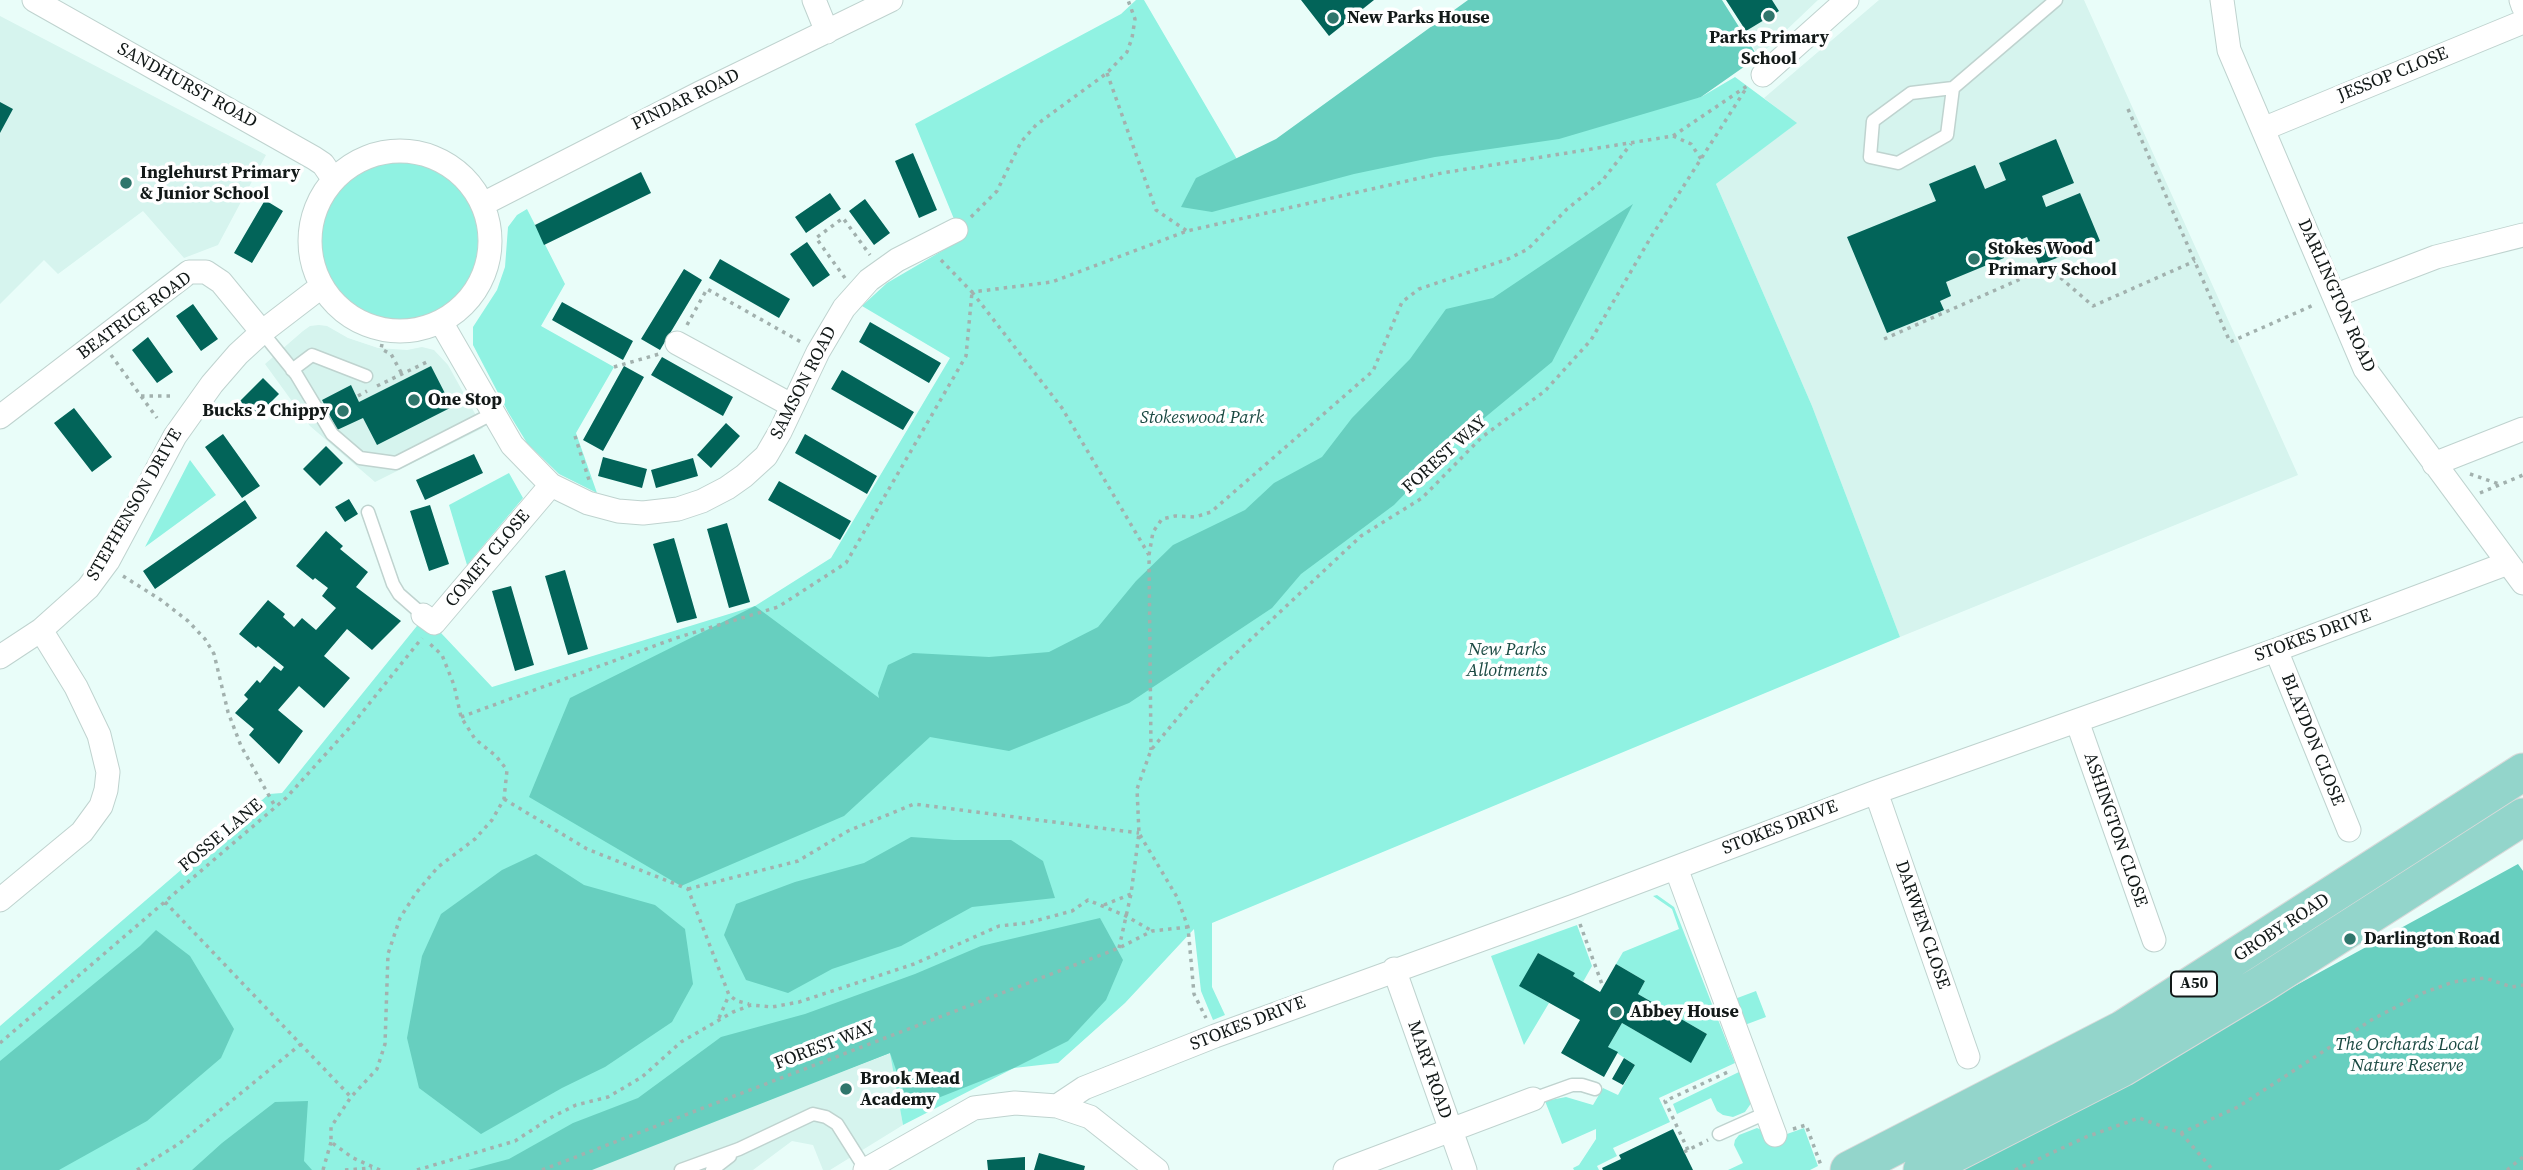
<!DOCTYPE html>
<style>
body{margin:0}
canvas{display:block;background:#e9fdf9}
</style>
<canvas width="2523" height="1170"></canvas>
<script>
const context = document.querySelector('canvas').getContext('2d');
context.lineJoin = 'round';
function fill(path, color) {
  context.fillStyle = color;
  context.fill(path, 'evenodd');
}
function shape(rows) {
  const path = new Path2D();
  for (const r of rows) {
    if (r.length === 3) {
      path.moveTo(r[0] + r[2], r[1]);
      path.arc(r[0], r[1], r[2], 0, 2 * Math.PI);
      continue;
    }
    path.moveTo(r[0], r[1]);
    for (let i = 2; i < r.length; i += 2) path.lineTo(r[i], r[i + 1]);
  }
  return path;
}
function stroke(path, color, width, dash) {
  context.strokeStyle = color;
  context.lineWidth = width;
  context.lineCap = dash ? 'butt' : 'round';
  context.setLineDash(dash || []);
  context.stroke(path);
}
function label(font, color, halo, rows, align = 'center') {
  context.font = font + ' "Source Serif 4",serif';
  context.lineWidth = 7;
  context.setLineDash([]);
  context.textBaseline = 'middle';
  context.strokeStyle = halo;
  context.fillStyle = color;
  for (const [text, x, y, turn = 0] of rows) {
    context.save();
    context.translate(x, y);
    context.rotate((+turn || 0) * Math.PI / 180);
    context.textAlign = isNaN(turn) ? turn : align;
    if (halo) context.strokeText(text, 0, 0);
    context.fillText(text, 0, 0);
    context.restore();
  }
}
fill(shape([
 [1726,0,1818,0,1758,57,1746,31],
 [1879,0,2084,0,2298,475,1900,637,1812,406,1716,184,1796,123,1764,98],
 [0,16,266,155,218,245,184,258,143,211,58,274,44,260,0,304],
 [319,325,327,326,348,338,378,348,407,350,422,347,434,350,448,365,483,428,375,482,310,426,265,364,303,331,310,326],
 [891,1053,903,1125,830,1170,823,1170,813,1145,792,1141,753,1170,585,1170]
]), '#d6f4ee');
fill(shape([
 [1136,0,1144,0,1238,161,1701,97,1735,77,1797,123,1716,184,1812,406,1900,637,1212,923,1212,987,1225,1015,1213,1020,1201,991,1194,929,1125,1003,1058,1063,1014,1068,903,1125,890,1053,584,1170,0,1170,0,1026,269,794,282,793,425,616,492,687,755,606,831,558,950,358,862,306,887,283,959,241,954,219,915,124,1121,14],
 [399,241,79],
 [527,209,565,284,541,326,614,367,576,433,597,493,559,474,527,443,508,412,473,345,473,327,497,290,505,267,508,227,517,215],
 [190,460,216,495,145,547],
 [509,473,523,498,467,565,449,505],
 [1657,895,1674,907,1735,1063,1659,1098,1670,1122,1613,1148,1617,1156,1597,1166,1599,1170,1574,1170,1573,1168,1579,1165,1596,1139,1596,1129,1562,1144,1545,1101,1566,1097,1593,1105,1603,1088,1618,1095,1635,1065,1608,1047,1622,1023,1690,1062,1707,1034,1638,994,1645,981,1616,964,1623,952,1679,929,1672,909,1653,896],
 [1577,925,1592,966,1583,982,1573,976,1574,973,1538,953,1520,986,1549,1003,1524,1045,1491,956],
 [1756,991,1766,1017,1742,1026,1732,1000],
 [1741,1071,1752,1102,1745,1112,1733,1117,1723,1115,1717,1111,1711,1098,1677,1114,1673,1104],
 [1757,1128,1764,1131,1770,1140,1804,1128,1818,1166,1810,1170,1728,1170,1743,1163,1734,1145,1735,1140,1739,1135]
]), '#90f2e2');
fill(shape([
 [1468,0,1722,0,1758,57,1701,97,1559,139,1435,157,1354,174,1212,212,1181,207,1196,178,1276,139],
 [1633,204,1552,362,1454,443,1394,505,1301,574,1272,608,1129,703,1009,751,930,737,844,816,681,886,529,797,570,698,755,606,879,698,878,693,888,665,913,653,989,657,1049,652,1098,627,1136,581,1173,545,1245,510,1274,483,1322,457,1352,418,1410,359,1446,309,1493,298],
 [911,837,954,840,1011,840,1043,861,1055,898,972,907,901,946,832,969,788,993,746,980,724,935,736,904,795,882,864,863],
 [536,854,584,885,655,905,685,929,693,984,672,1022,605,1067,562,1088,481,1134,419,1088,407,1038,422,956,441,914,502,870],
 [2518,864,2523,871,2523,1170,1958,1170],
 [1100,918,1123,960,1106,1000,1068,1041,1014,1068,910,1109,890,1053,592,1170,468,1170,509,1159,573,1123,638,1098,721,1037,805,1014,915,974,981,946],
 [156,930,190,956,234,1029,221,1058,147,1121,59,1170,0,1170,0,1061,140,946],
 [308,1101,304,1161,312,1170,192,1170,222,1143,275,1102]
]), '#67cfbf');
fill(shape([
 [1301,0,1374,0,1329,36],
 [1726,0,1772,0,1779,11,1746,31],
 [0,102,13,109,0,133],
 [2056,139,2074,183,2042,196,2046,207,2080,193,2100,241,2039,265,2027,237,2000,248,2004,258,1946,282,1951,296,1940,301,1944,310,1887,333,1847,237,1936,201,1929,184,1975,165,1985,189,2006,180,1999,163],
 [913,153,937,210,919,218,895,161],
 [641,172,651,193,544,245,535,225],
 [830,193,841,209,806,233,795,217],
 [865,199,890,233,874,245,849,211],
 [265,200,283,211,252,263,234,253],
 [807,242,830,275,813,287,790,254],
 [720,259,790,299,779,318,709,278],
 [684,269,702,280,660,350,641,339],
 [562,302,633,341,623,360,552,320],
 [193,304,218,339,201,351,176,316],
 [870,322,941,363,929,383,859,342],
 [148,337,173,372,157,383,132,350],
 [662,357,733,397,723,416,651,375],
 [431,366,452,407,377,445,363,418,337,430,322,400,351,385,359,402],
 [624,366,644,377,603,451,583,440],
 [842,370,914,412,903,430,831,389],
 [263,378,279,394,256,417,240,401],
 [74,408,112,457,92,472,54,423],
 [726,423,740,436,711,468,697,455],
 [223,434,260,486,242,498,205,447],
 [805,434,877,476,867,494,795,453],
 [326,446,343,463,320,486,303,469],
 [474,454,483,473,425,500,416,480],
 [603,457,647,469,642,488,598,476],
 [693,458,698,476,656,488,651,470],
 [779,481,851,521,840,540,768,500],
 [349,499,358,514,345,522,335,507],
 [245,500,257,518,155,589,143,571],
 [430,505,449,564,429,571,410,511],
 [727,523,750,602,729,608,707,529],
 [326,531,343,546,340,549,368,572,356,587,401,621,372,650,347,629,324,656,350,678,324,708,299,686,278,710,303,731,279,764,249,735,254,729,235,713,248,699,244,695,257,680,260,683,274,666,281,671,284,667,258,646,256,648,239,634,268,600,285,614,283,617,294,627,302,618,316,630,336,608,322,596,328,588,315,578,313,580,296,566],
 [674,538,697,618,677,623,653,544],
 [565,570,588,649,568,655,545,576],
 [511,586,534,665,515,671,492,591],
 [1538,953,1575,973,1573,976,1600,992,1616,964,1645,981,1638,994,1707,1034,1691,1063,1622,1023,1608,1047,1618,1052,1604,1077,1561,1053,1580,1020,1519,986],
 [1624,1058,1635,1065,1623,1085,1612,1079],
 [1673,1129,1693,1170,1603,1170,1602,1168,1621,1159,1619,1155],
 [1039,1153,1085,1166,1084,1170,1034,1170],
 [1025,1157,1025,1170,988,1170,987,1160]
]), '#026459');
const lane = shape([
 [1953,88,1947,135,1898,163,1870,157,1873,121,1911,93,1953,88,2056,0],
 [262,332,296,374,332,434,360,458,396,463,494,413],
 [292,370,312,355,366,376],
 [368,512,393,584,399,594,423,615],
 [1533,1099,1572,1085,1582,1085,1595,1089],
 [1719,1134,1766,1113],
 [681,1170,739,1149,813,1114,826,1117,837,1124,866,1170],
 [712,1170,730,1156]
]);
const street = shape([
 [34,0,314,158,323,164,334,180],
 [814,0,827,32],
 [2222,0,2229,50,2365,369,2523,583],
 [2521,0,2523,6],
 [1763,75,1847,0],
 [2263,129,2523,22],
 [400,241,90],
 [483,204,700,93,891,0],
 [2334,296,2436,257,2523,235],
 [441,322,512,445,551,485,588,503,618,511,643,513,678,509,702,501,727,488,744,476,766,456,780,432,818,352,844,308,869,280,897,260,956,230],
 [677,343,791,405],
 [0,417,189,272,206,272,221,282,262,332],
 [2434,464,2523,429],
 [423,615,434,623,551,485],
 [2276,650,2349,830],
 [0,657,41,630,88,588,108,561,175,436,212,384,238,354,262,332,322,286],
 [2077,721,2154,940],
 [1876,792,1968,1057],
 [1676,868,1775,1135],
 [0,900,82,832,101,806,106,790,108,772,99,735,76,687,41,630],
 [1394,969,1465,1170],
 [1057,1106,1084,1088,1215,1036,1574,906,1876,792,2276,650,2508,563],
 [865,1170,974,1108,1015,1103,1057,1106,1090,1117,1157,1170],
 [1345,1170,1533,1099]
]);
const primary = shape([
 [1849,1170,2123,1029,2523,772],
 [1922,1170,2122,1068,2262,984,2523,817]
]);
stroke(lane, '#bfd3cf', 15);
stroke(street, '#bfd3cf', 25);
stroke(primary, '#d9dada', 39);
stroke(shape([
 [1107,73,1156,210,1187,231],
 [2128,109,2230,342,2316,304],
 [1673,136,1747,86],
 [971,217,997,191,1021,142,1036,125,1107,73,1127,52,1132,38,1135,19,1128,0],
 [941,260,972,292,1052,282,1187,231,1442,173,1673,136,1691,144,1701,159],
 [845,278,816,238,843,218,870,255],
 [972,292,1062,408,1149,555,1151,750],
 [687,325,707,289,801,342],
 [1884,339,2048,267,2093,306,2195,261],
 [382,344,381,349,391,354,402,374],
 [111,355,157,418],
 [614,367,659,354],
 [377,386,429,361],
 [141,396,172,396],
 [358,396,367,391],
 [575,436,589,480],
 [2470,474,2499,484],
 [2480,493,2523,475],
 [1149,555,1153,532,1162,519,1175,516,1195,517,1211,512,1373,371,1402,302,1419,289,1508,259,1528,249,1567,209,1602,181,1631,144],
 [123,576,161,600,188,621,205,639,214,654,228,712,241,746,276,808],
 [461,717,676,638,778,607,846,563,966,356,972,292],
 [504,799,587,849,688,889,729,995,737,1001,749,1004],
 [1140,835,1177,897,1188,927,1194,994,1206,1018],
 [688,889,798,861,848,831,914,804,1139,833],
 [165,902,351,1097],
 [1104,905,1131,894],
 [1580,924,1603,987],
 [1119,948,1131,894,1139,833,1137,789,1151,750,1216,672,1361,536,1422,498,1482,437,1545,391,1591,340,1651,237,1747,87],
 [719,1018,729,995],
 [0,1043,286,798,352,725,422,638],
 [1793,1129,1806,1125,1822,1168],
 [2181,1133,2213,1170],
 [1688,1150,1665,1101,1730,1071],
 [1684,1152,1708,1140],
 [137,1170,180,1143,301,1044],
 [323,1170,331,1142],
 [345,1170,372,1168],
 [380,1170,353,1158,335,1145,331,1142,331,1127,351,1097,377,1069,385,1044,388,954,400,918,416,893,438,867,475,839,492,820,504,799,507,770,496,756,475,739,461,717,454,685,442,655,430,644],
 [417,1170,515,1141,552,1117,576,1105,608,1097,642,1077,681,1042,733,1012,751,1005,772,1007,799,1002,914,964,999,926,1027,923,1072,911,1088,900,1126,916,1152,931],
 [542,1170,1119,948,1152,931,1188,927],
 [2015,1170,2086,1137,2139,1118,2181,1133,2238,1107,2373,1019,2423,993,2453,982,2485,978,2512,987,2523,985],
 [2507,1170,2523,1157]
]), '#a2b1ae', 3.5, [3.5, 5]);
stroke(lane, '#fff', 12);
stroke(street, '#fff', 23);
stroke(primary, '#93d5cb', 37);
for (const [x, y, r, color] of [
 [1769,16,7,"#30766c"],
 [1333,18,7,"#30766c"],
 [126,183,7,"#30766c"],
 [1974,259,7,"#30766c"],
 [414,400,7,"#30766c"],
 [343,411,7,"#30766c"],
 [2350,939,7,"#30766c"],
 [1616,1012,7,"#30766c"],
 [846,1089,7,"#30766c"]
]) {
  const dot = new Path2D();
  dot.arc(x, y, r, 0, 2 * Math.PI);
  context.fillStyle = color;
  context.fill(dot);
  stroke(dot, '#fff', 2.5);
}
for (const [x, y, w] of [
 [2194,984,46]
]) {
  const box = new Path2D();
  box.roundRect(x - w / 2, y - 12.5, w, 25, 5);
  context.fillStyle = '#fff';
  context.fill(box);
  stroke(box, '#121918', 2);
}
label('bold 16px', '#121918', null, [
 ["A50",2194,984]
]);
label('bold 18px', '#121918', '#fff', [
 ["New Parks House",1347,18],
 ["Parks Primary",1769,38,"center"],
 ["School",1769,59,"center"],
 ["Inglehurst Primary",140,173],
 ["& Junior School",140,194],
 ["Stokes Wood",1988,249],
 ["Primary School",1988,270],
 ["One Stop",428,400],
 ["Bucks 2 Chippy",329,411,"right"],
 ["Darlington Road",2364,939],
 ["Abbey House",1630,1012],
 ["Brook Mead",860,1079],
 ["Academy",860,1100]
], 'left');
label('18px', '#121918', '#fff', [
 ["JESSOP CLOSE",2393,75,-22],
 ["SANDHURST ROAD",187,86,29],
 ["PINDAR ROAD",686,100,-26],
 ["DARLINGTON ROAD",2336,296,66],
 ["BEATRICE ROAD",135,316,-36],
 ["SAMSON ROAD",804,383,-63],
 ["FOREST WAY",1445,455,-42],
 ["STEPHENSON DRIVE",135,505,-60],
 ["COMET CLOSE",488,559,-50],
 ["STOKES DRIVE",2313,636,-20],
 ["BLAYDON CLOSE",2312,740,68],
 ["STOKES DRIVE",1780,828,-21],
 ["ASHINGTON CLOSE",2115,830,71],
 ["FOSSE LANE",221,836,-40],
 ["DARWEN CLOSE",1922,925,71],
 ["GROBY ROAD",2282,928,-33],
 ["STOKES DRIVE",1248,1024,-21],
 ["FOREST WAY",825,1046,-21],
 ["MARY ROAD",1429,1070,71]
]);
label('italic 18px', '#1a4942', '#fff', [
 ["Stokeswood Park",1202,418],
 ["New Parks",1507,650],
 ["Allotments",1507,671],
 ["The Orchards Local",2407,1045],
 ["Nature Reserve",2407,1066]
]);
</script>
